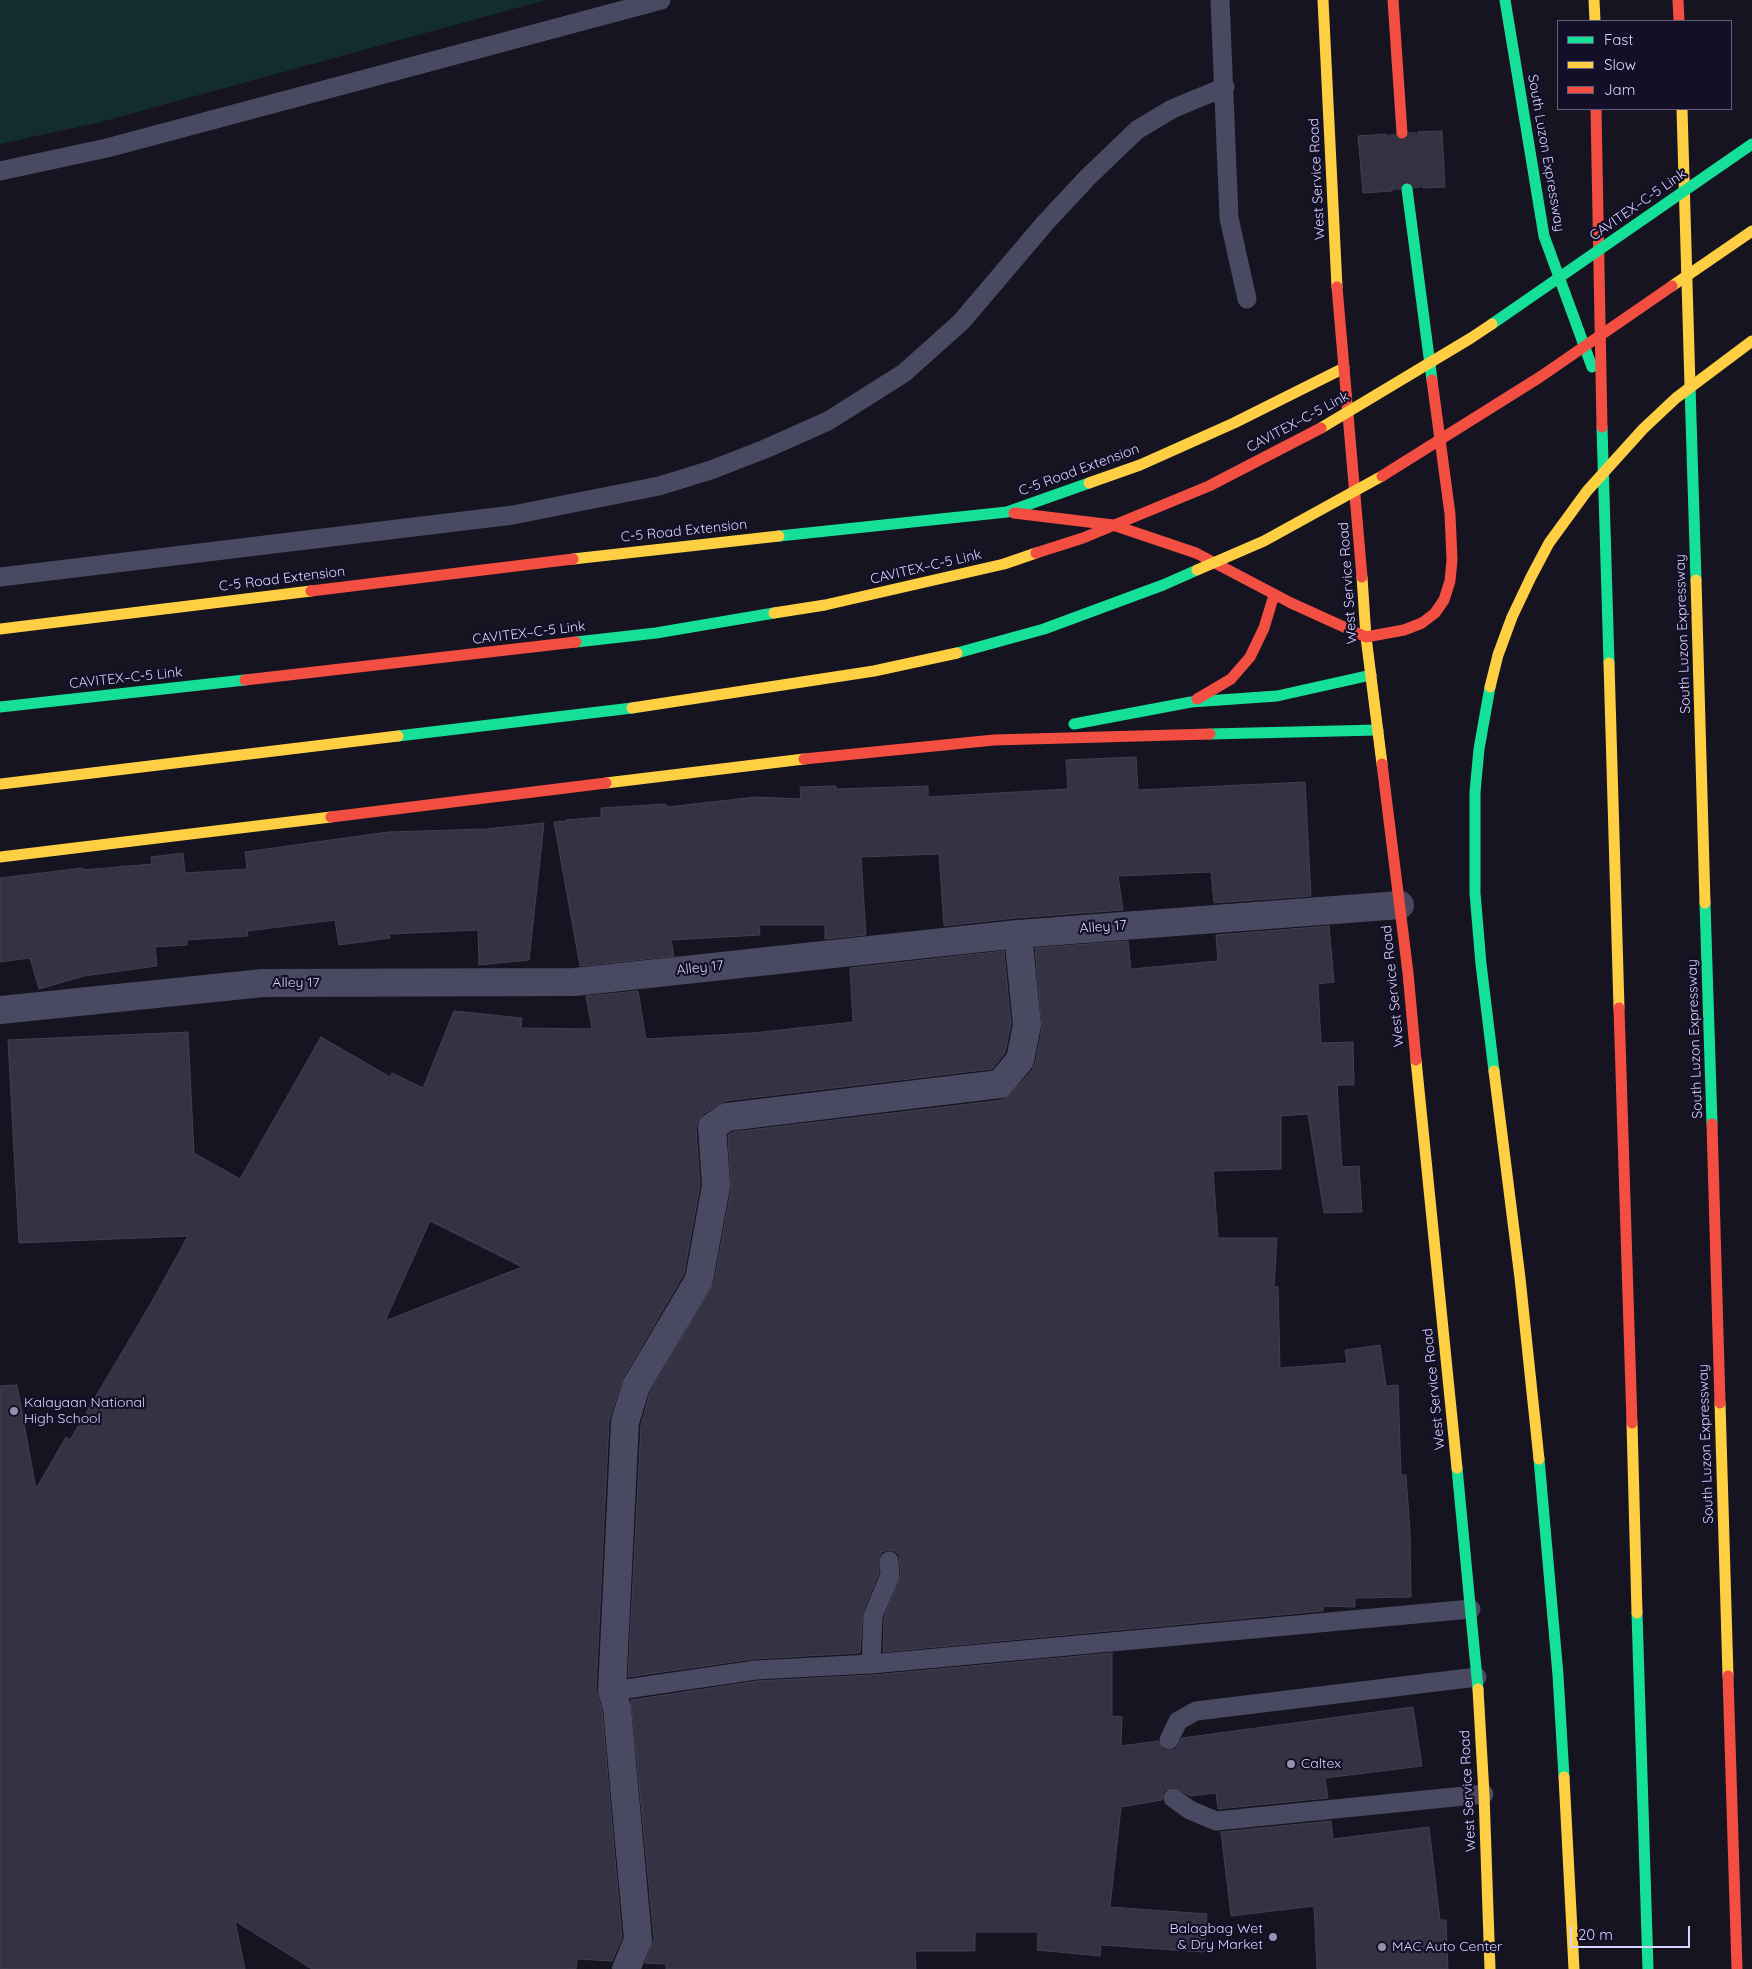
<!DOCTYPE html>
<meta charset="utf-8">
<style>
body{margin:0}
#map{position:relative;width:1752px;height:1969px;overflow:hidden;background:#161421;font-family:Quicksand,sans-serif}
canvas{display:block}
.legend{position:absolute;left:1557px;top:20px;width:175px;height:90px;box-sizing:border-box;background:#130f26;border:1px solid #625e7d;margin:0;padding:6px 9px;list-style:none;font-size:15px;color:#d9d4ff}
.legend li{display:flex;align-items:center;gap:10px;height:25px}
.legend b{width:25px;border:1px solid #625e7d}
.scale{position:absolute;left:1570px;top:1926px;width:120px;height:22px;box-sizing:border-box;border:2px solid #d9d4ff;border-top:0;padding-left:6px;font-size:15px;line-height:18px;white-space:nowrap;color:#d9d4ff;-webkit-text-stroke:4px #130f26;paint-order:stroke}
</style>
<div id="map">
<canvas width="1752" height="1969"></canvas>
<ul class="legend">
<li><b style="height:6px;background:#16e098"></b>Fast</li>
<li><b style="height:6px;background:#ffcf43"></b>Slow</li>
<li><b style="height:6px;background:#f24e42"></b>Jam</li>
</ul>
<div class="scale">20 m</div>
</div>
<script>
const context = document.querySelector('canvas').getContext('2d');
context.lineJoin = 'round';
function fill(path, color) {
  context.fillStyle = color;
  context.fill(path, 'evenodd');
}
function shape(rows) {
  const path = new Path2D();
  for (const r of rows) {
    path.moveTo(r[0], r[1]);
    for (let i = 2; i < r.length; i += 2) path.lineTo(r[i], r[i + 1]);
  }
  return path;
}
function stroke(path, color, width, dash) {
  context.strokeStyle = color;
  context.lineWidth = width;
  context.lineCap = dash ? 'butt' : 'round';
  context.setLineDash(dash || []);
  context.stroke(path);
}
function label(font, color, halo, rows, align = 'center') {
  context.font = font + ' Quicksand,sans-serif';
  context.lineWidth = 4.5;
  context.setLineDash([]);
  context.textBaseline = 'middle';
  context.strokeStyle = halo;
  context.fillStyle = color;
  for (const [text, x, y, turn = 0] of rows) {
    context.save();
    context.translate(x, y);
    context.rotate((+turn || 0) * Math.PI / 180);
    context.textAlign = isNaN(turn) ? turn : align;
    if (halo) context.strokeText(text, 0, 0);
    context.fillText(text, 0, 0);
    context.restore();
  }
}
fill(shape([
 [0,0,546,0,97,123,0,144]
]), '#132c2d');
const building = shape([
 [1442,131,1445,187,1423,188,1419,179,1413,175,1405,174,1397,177,1393,183,1392,191,1363,193,1358,136,1386,134,1389,142,1395,147,1403,149,1411,146,1416,139,1418,132,1442,131],
 [1136,757,1138,790,1305,782,1311,896,1214,903,1211,872,1118,876,1123,910,1016,918,944,926,939,854,861,857,866,935,825,939,825,925,759,925,760,935,671,940,674,956,580,966,554,822,566,821,566,820,601,817,601,808,666,804,667,807,756,797,801,799,800,787,836,786,836,789,928,786,928,797,1068,789,1066,760,1136,757],
 [544,823,529,960,479,965,478,930,389,934,390,938,339,945,335,920,247,931,248,936,187,940,187,945,155,947,157,966,84,976,39,989,30,958,0,962,0,878,83,868,83,870,152,864,151,857,183,853,185,873,247,869,245,852,388,832,486,829,544,823],
 [1329,926,1334,982,1318,984,1321,1043,1353,1042,1354,1085,1337,1085,1342,1167,1359,1166,1362,1212,1324,1213,1308,1114,1281,1116,1281,1169,1213,1171,1218,1238,1277,1238,1274,1287,1278,1287,1280,1368,1347,1363,1345,1350,1380,1345,1386,1386,1398,1385,1401,1475,1406,1475,1410,1531,1411,1597,1355,1598,1355,1607,1323,1606,1323,1611,883,1652,884,1618,901,1574,899,1555,894,1551,888,1550,882,1552,879,1557,879,1573,863,1612,860,1653,754,1659,628,1677,641,1425,650,1392,714,1283,731,1189,728,1135,733,1132,1002,1100,1011,1094,1032,1070,1035,1064,1042,1028,1035,948,1128,941,1131,969,1218,961,1216,935,1329,926],
 [1004,951,1011,1024,1005,1053,992,1069,725,1101,703,1114,698,1121,696,1128,700,1185,684,1274,623,1378,609,1421,596,1690,602,1711,622,1938,612,1961,577,1959,576,1969,312,1969,235,1921,245,1969,0,1969,0,1386,17,1385,36,1489,66,1437,70,1440,150,1305,188,1236,19,1243,8,1040,188,1032,194,1153,240,1179,321,1037,390,1077,392,1073,423,1088,454,1011,522,1018,521,1028,592,1029,586,996,638,991,646,1039,752,1033,853,1022,850,968,1004,951],
 [430,1221,522,1267,385,1321,430,1221],
 [1112,1653,1112,1716,1122,1717,1121,1746,1158,1741,1164,1750,1170,1751,1176,1749,1182,1738,1413,1707,1422,1766,1325,1778,1328,1798,1218,1809,1216,1793,1190,1796,1174,1787,1164,1791,1162,1800,1121,1807,1110,1907,1207,1914,1204,1952,1101,1945,1100,1956,1037,1950,1038,1932,975,1932,975,1951,915,1951,916,1969,666,1969,666,1964,645,1963,654,1939,631,1700,757,1681,872,1675,1112,1653],
 [1331,1821,1333,1839,1429,1827,1440,1920,1446,1920,1448,1969,1317,1969,1314,1906,1231,1916,1221,1832,1331,1821]
]);
fill(building, '#343243');
stroke(building, '#433f54', 1);
stroke(shape([
 [1402,133,1407,189]
]), '#333142', 28, [28, 14]);
stroke(shape([
 [1220,0,1229,218,1247,299],
 [0,171,107,148,661,0],
 [0,577,513,515,659,486,711,470,765,449,828,421,904,373,961,322,1046,222,1088,177,1137,130,1172,109,1225,87],
 [871,1664,873,1616,890,1575,889,1561],
 [612,1691,756,1670,871,1664,1471,1609],
 [1169,1740,1178,1721,1196,1711,1477,1677],
 [1173,1798,1190,1810,1216,1821,1484,1794]
]), '#4a4962', 19);
stroke(shape([
 [0,1010,263,983,574,982,1018,934,1400,905],
 [626,1969,638,1940,617,1708,612,1691,625,1422,636,1386,699,1280,716,1186,712,1127,727,1117,1000,1084,1020,1060,1027,1025,1018,934]
]), '#4a4962', 28);
stroke(shape([
 [1505,0,1544,236,1592,367],
 [1407,189,1432,380],
 [1690,386,1696,580],
 [1602,427,1609,663],
 [779,536,1007,512,1089,483],
 [1490,687,1479,749,1475,792,1475,893,1481,964,1494,1071],
 [1074,724,1191,702,1277,696,1371,675],
 [1210,734,1378,730],
 [1705,903,1712,1124],
 [1539,1459,1558,1675,1564,1777],
 [1457,1468,1478,1689],
 [1637,1613,1648,1969]
]), '#16e098', 11);
stroke(shape([
 [1323,0,1337,287],
 [1594,0,1595,21],
 [1682,109,1690,386],
 [1089,483,1140,465,1234,423,1344,368],
 [573,559,779,536],
 [1362,577,1366,637,1382,764],
 [1696,580,1705,903],
 [0,629,311,591],
 [1609,663,1619,1008],
 [606,783,804,759],
 [0,857,331,817],
 [1416,1060,1457,1468],
 [1494,1071,1520,1278,1539,1459],
 [1720,1403,1728,1676],
 [1632,1423,1637,1613],
 [1478,1689,1484,1794,1490,1969],
 [1564,1777,1574,1969]
]), '#ffcf43', 11);
stroke(shape([
 [1393,0,1402,133],
 [1678,0,1679,21],
 [1596,109,1602,427],
 [1337,287,1362,577],
 [1014,513,1113,525,1196,553,1291,603,1366,637],
 [311,591,573,559],
 [1366,637,1404,630,1422,623,1435,613,1444,600,1450,581,1452,560,1450,514,1432,380],
 [1197,699,1231,679,1250,657,1264,628,1274,595],
 [804,759,994,740,1210,734],
 [1382,764,1408,973,1416,1060],
 [331,817,606,783],
 [1619,1008,1632,1423],
 [1712,1124,1720,1403],
 [1728,1676,1737,1969]
]), '#f24e42', 11);
stroke(shape([
 [1492,324,1752,144],
 [576,642,656,633,774,613],
 [957,653,1044,629,1163,585,1197,570],
 [0,707,245,680],
 [398,736,632,708]
]), '#16e098', 11);
stroke(shape([
 [1672,286,1752,231],
 [1321,428,1471,338,1492,324],
 [1197,570,1264,541,1382,476],
 [774,613,825,605,1004,564,1036,553],
 [1490,687,1498,655,1512,617,1531,577,1549,543,1587,491,1643,429,1676,398,1752,341],
 [632,708,874,671,957,653],
 [1,784,398,736]
]), '#ffcf43', 11);
stroke(shape([
 [1382,476,1540,377,1672,286],
 [1036,553,1083,538,1209,486,1321,428],
 [245,680,576,642]
]), '#f24e42', 11);
for (const [x, y, r, color] of [
 [14,1411,5,"#9591b1"],
 [1291,1764,5,"#9591b1"],
 [1273,1937,5,"#9591b1"],
 [1382,1947,5,"#9591b1"]
]) {
  const dot = new Path2D();
  dot.arc(x, y, r, 0, 2 * Math.PI);
  context.fillStyle = color;
  context.fill(dot);
  stroke(dot, '#130f26', 2);
}
label('14px', '#d9d4ff', '#130f26', [
 ["South Luzon Expressway",1546,153,80],
 ["West Service Road",1317,179,-93],
 ["CAVITEX–C-5 Link",1638,205,-35],
 ["CAVITEX–C-5 Link",1298,422,-28],
 ["C-5 Road Extension",1079,470,-20],
 ["C-5 Road Extension",684,531,-6],
 ["CAVITEX–C-5 Link",926,567,-13],
 ["C-5 Road Extension",282,579,-7],
 ["West Service Road",1348,583,-94],
 ["CAVITEX–C-5 Link",529,633,-7],
 ["South Luzon Expressway",1683,634,-92],
 ["CAVITEX–C-5 Link",126,678,-6],
 ["Alley 17",1103,927,-4],
 ["Alley 17",700,968,-6],
 ["Alley 17",296,983],
 ["West Service Road",1393,986,-96],
 ["South Luzon Expressway",1695,1039,-92],
 ["West Service Road",1434,1389,-96],
 ["South Luzon Expressway",1706,1444,-92],
 ["West Service Road",1468,1791,-93]
]);
label('14px', '#d9d4ff', '#130f26', [
 ["Kalayaan National",24,1403],
 ["High School",24,1419],
 ["Caltex",1301,1764],
 ["Balagbag Wet",1263,1929,"right"],
 ["& Dry Market",1263,1945,"right"],
 ["MAC Auto Center",1392,1947]
], 'left');
</script>
